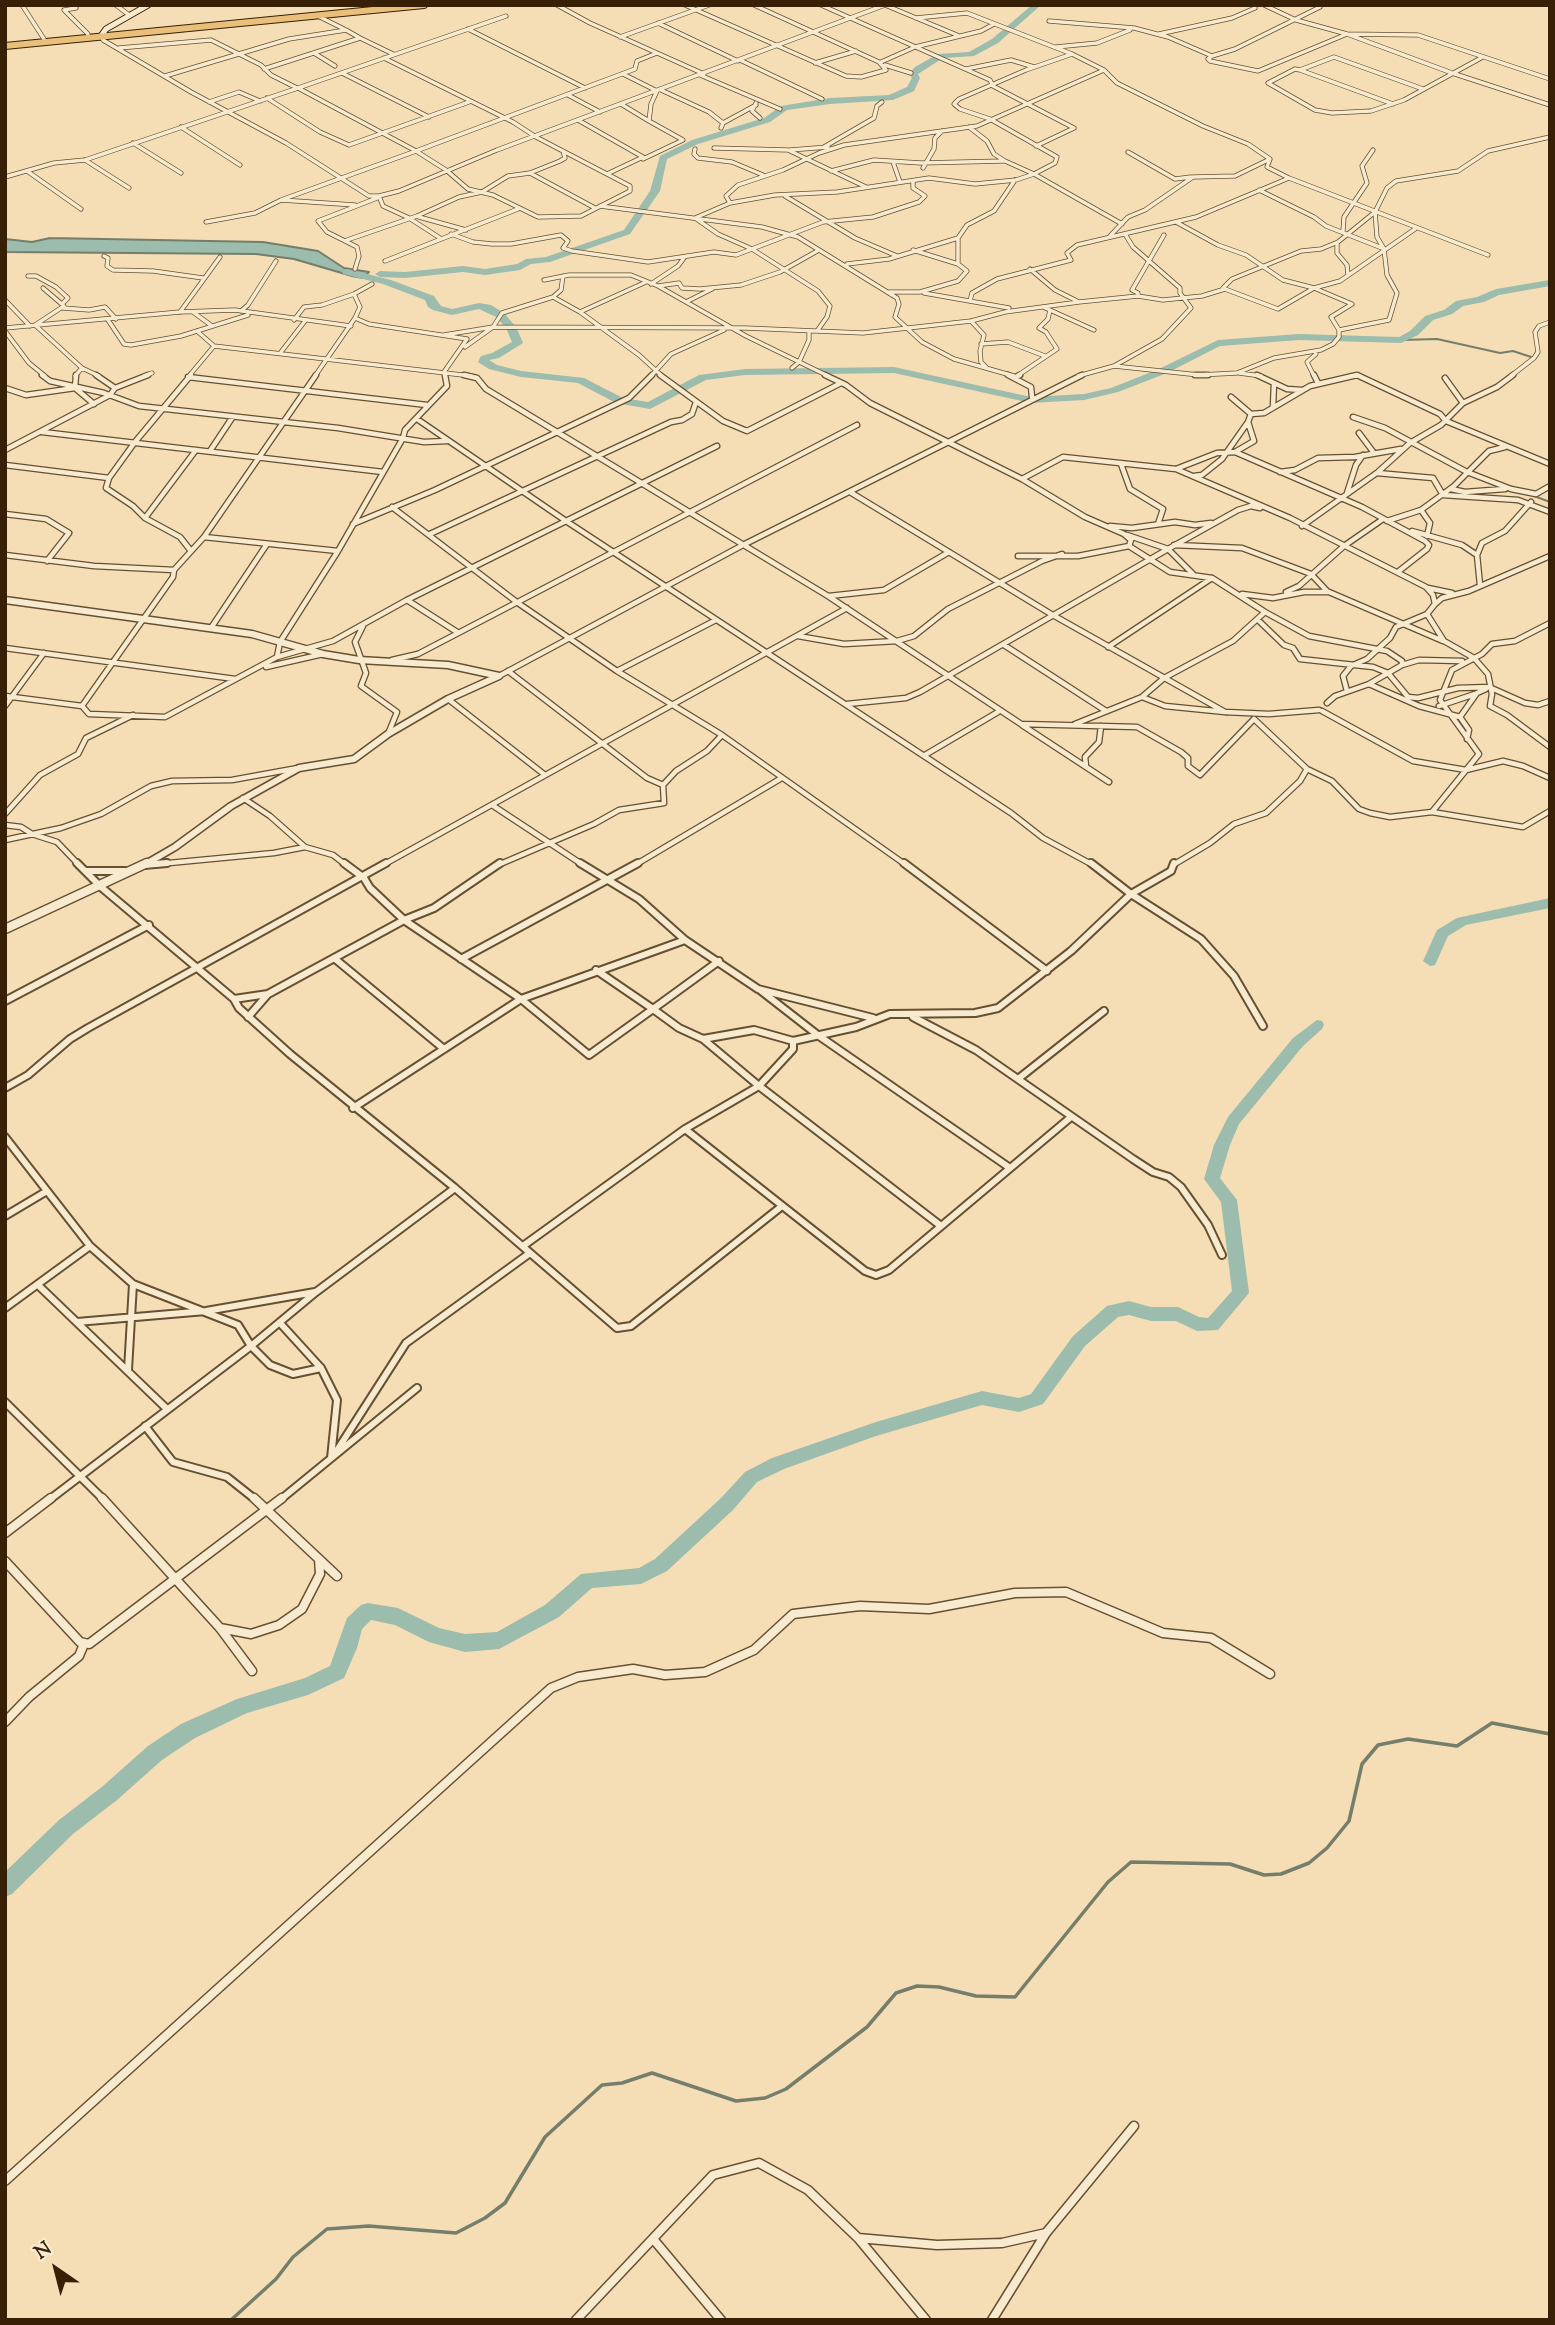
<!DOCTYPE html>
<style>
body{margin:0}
#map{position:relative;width:1555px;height:2325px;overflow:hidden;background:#f5deb5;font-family:"Sorts Mill Goudy",serif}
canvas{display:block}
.frame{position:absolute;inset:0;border:7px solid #372005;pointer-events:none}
.north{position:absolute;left:21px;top:2234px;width:70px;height:70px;-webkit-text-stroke:5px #f8eacf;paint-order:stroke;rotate:325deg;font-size:19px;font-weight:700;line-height:28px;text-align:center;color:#372005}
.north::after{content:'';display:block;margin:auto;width:24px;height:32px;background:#372005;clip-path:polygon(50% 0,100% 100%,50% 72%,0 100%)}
</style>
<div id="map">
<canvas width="1555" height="2325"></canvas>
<div class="frame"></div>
<div class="north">N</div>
</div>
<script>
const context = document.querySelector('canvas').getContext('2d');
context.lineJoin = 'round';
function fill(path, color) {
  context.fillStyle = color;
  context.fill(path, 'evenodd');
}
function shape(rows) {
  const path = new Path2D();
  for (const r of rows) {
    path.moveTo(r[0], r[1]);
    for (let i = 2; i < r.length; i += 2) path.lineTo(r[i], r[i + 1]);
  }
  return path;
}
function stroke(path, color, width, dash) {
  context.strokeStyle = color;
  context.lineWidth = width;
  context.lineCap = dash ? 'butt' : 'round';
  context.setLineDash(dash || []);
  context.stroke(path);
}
const water = shape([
 [50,238,263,242,318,251,344,268,369,272,363,278,352,276,294,259,256,254,5,252,5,239,32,242,50,238]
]);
fill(water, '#9cbcae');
stroke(water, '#747e6a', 2);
stroke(shape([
 [1401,340,1437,339,1500,353,1513,351,1534,358],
 [1534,496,1550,502]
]), '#747e6a', 2);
stroke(shape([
 [231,2320,276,2279,293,2257,327,2229,369,2226,456,2233,485,2218,505,2203,545,2137,602,2085,622,2083,652,2073,736,2101,765,2098,786,2089,867,2027,896,1993,917,1986,939,1987,976,1996,1015,1997,1108,1882,1131,1862,1230,1864,1264,1875,1281,1874,1309,1863,1327,1848,1349,1821,1362,1764,1378,1745,1408,1739,1457,1746,1492,1723,1550,1734]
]), '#747e6a', 3.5);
fill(shape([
 [1032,5,1041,5,998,43,974,56,943,58,918,74,920,78,914,91,893,100,830,104,787,110,770,122,698,144,667,159,660,191,630,234,550,262,531,264,520,270,485,275,463,272,405,278,380,277,375,274,380,271,405,272,463,266,485,269,517,264,526,259,546,257,624,230,650,191,660,156,692,140,764,118,781,106,830,98,889,95,907,87,912,78,909,74,915,67,938,54,969,52,992,39,1032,5],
 [347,269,391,280,434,296,441,306,452,309,479,303,491,305,504,313,516,327,523,343,499,358,489,360,497,365,521,371,584,378,623,398,648,402,699,375,745,369,894,367,1031,397,1084,394,1111,388,1159,369,1218,340,1299,334,1399,337,1410,331,1425,316,1444,310,1456,301,1477,297,1496,289,1550,280,1550,286,1499,295,1484,302,1463,306,1452,314,1433,320,1418,335,1401,343,1299,340,1220,346,1167,373,1118,392,1084,400,1031,403,894,373,745,375,706,380,650,409,616,403,578,383,521,377,489,369,478,362,481,356,492,353,512,342,506,328,496,317,479,309,452,315,433,310,428,307,425,300,383,284,343,274,342,272,347,269],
 [1550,898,1550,908,1466,925,1448,936,1435,965,1430,966,1423,961,1437,930,1457,918,1550,898],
 [1317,1020,1322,1021,1324,1025,1322,1029,1303,1046,1239,1124,1230,1145,1220,1178,1237,1200,1249,1293,1218,1330,1197,1331,1176,1321,1151,1321,1129,1315,1118,1317,1085,1346,1043,1404,1019,1412,982,1405,876,1436,784,1469,757,1482,733,1510,667,1571,641,1584,592,1588,559,1617,499,1649,465,1652,429,1642,395,1625,371,1620,362,1629,357,1648,344,1678,308,1695,247,1713,195,1738,162,1760,117,1800,73,1834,12,1894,5,1897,5,1872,59,1820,103,1786,148,1746,181,1724,237,1699,305,1678,330,1666,347,1618,361,1605,368,1603,398,1608,439,1628,465,1634,497,1632,545,1605,581,1574,639,1568,655,1559,721,1498,745,1472,772,1458,876,1422,982,1391,1019,1398,1031,1394,1073,1336,1107,1306,1129,1301,1151,1307,1178,1307,1199,1317,1208,1318,1232,1291,1221,1202,1204,1179,1214,1145,1228,1117,1293,1038,1317,1020]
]), '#9cbcae');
const minorFar3 = shape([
 [22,5,44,39],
 [74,5,76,8,64,10,88,34],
 [116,5,129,15],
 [557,5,590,23,704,74],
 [685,5,846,76,861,77,886,70,879,62,754,5],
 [821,5,990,80,993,86,1074,128],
 [885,5,957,35],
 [1264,5,1296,20,1347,34,1418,35,1550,79],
 [316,15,344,29],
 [506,16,298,88,416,151,635,69,637,61,657,53],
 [916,18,967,13,1072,54,1104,70,1117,83,1203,126,1248,144,1270,159,1267,167,1289,178,1488,255],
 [1049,21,1134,28,1168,37,1212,56,1235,49,1320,7],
 [658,23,738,61],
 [468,29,585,88],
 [1159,34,1232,18,1255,8,1253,5],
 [101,36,103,40,191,92,286,143,369,196,379,196,399,191,497,150,885,5],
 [620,37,709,5],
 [1056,47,1097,43,1130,30],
 [119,48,211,40,261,65,271,75,297,88],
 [314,53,335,66],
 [1212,56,1208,59,1210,61,1258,71,1347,34,1452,73,1550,105],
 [740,60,822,99],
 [881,62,915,47,981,31,994,24],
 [815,63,856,51],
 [885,65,911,73],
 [264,69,360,38,393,54],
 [966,69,1011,60,1034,67],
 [1300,70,1393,104],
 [342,73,429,117],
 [623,74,657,91],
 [700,75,780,109],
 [165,76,289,39,346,30,360,38],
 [1423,89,1334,57,1300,70,1295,69,1268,83,1315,110,1332,113,1371,111,1404,100,1481,58],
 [661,90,709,112,723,123],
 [568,95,600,112],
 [267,98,320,132,349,145,469,102],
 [209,102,239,92,260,101],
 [756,103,752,111,760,118],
 [621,104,649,121],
 [578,120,643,157,607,174],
 [181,127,240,165],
 [969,127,987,141,994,154,1005,161,1034,174,1122,224],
 [721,128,723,123,756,105],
 [133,143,181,173],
 [1036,146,1074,128],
 [824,147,874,118,877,106,882,102],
 [714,148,788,150,866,187],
 [695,149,694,154,698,158,732,162,763,175],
 [790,150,828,147],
 [1128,152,1175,179,1191,177],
 [643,159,683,140,649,121,651,104,657,91],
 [85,160,129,188],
 [893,162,900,182],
 [923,168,934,149,935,138,942,131],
 [27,171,81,209],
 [831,171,874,160,921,163,1004,161],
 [530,173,595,208],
 [5,177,54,163,85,160,298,88],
 [1259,190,1314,217,1326,226,1382,248],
 [379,196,383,206,409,218,440,238],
 [785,196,855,238,897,256],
 [281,200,416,151,446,170,468,189,493,195,538,217,581,216,630,191,630,186,536,137,513,122,384,58],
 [730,203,775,195,837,192,929,178,975,184,1016,180,1034,174,1055,163,1057,157,990,119,960,109,954,104,959,99,1026,70,1072,54],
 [600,206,762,227,798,237,897,298,899,304,895,317,922,342,954,359,1014,376],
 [419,217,466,230],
 [206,222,255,213,281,200,355,205],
 [1343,231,1344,217,1367,183,1362,166,1373,150],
 [451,234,473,242,492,244,511,244,561,235,568,241,563,248,572,251,648,262,714,252,736,255,823,222,873,217,919,202,925,196,913,188,913,182],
 [1110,236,1128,217,1145,210,1193,177,1235,176,1270,159],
 [347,240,417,216,459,197,482,192,508,176,530,173,560,161,565,158,563,151],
 [1337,243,1337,253,1347,265,1348,275],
 [913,250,958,264],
 [104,256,108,258,107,266,113,270,153,271,203,278],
 [385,261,518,209],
 [847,264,889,259,958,238],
 [355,269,359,256,357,247,327,232,318,221,377,198],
 [1030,269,1055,290,1077,301],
 [28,276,36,276,56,287,68,298,63,303],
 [544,280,569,275,631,275,658,286,746,336,828,376],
 [651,284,678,266,684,258],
 [658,286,679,283,682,288,700,289,741,285,780,272,819,250],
 [43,288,64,306,35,325,82,368,99,376],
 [1223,288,1232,279,1301,251,1321,249,1338,242,1375,212,1387,188,1396,181,1458,171,1488,151,1550,137],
 [889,292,920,292,958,281,967,271,958,264,958,238,967,225,994,211,1015,180],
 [924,293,1009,308],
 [354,294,360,307,355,318,369,324,467,339,444,372,445,376],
 [1138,296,1138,293,1132,290,1164,235],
 [553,297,580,312,639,355,662,376],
 [5,300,30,326],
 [970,301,972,293,997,279,1071,260,1067,253,1077,245,1196,217,1289,178],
 [686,302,712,289],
 [63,308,89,310,105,307,116,319],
 [1050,310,1094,330],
 [241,311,248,305,276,261],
 [180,312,220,257],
 [193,312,212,326],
 [580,312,646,282],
 [108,320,124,344,131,345,181,336,248,315],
 [294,320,304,307,322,305,354,294,372,284],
 [971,321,984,335,980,351,981,362,986,367],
 [5,328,180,312,235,310,351,326],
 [1339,330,1389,320,1397,293,1387,275,1384,249,1377,237,1375,212],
 [5,331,29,363,45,376],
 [197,331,214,346,471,376],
 [817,331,827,317,830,306,818,291,752,249,718,234,695,218,730,203,726,196,738,185,783,170,819,153,844,145,977,126,1104,70],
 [444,335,493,327,745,328,863,333,971,321,1005,312,1079,302,1138,296,1163,300,1202,296,1225,289,1278,309,1314,288,1340,281,1415,229],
 [981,344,1008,342,1045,356],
 [465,347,493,327,502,313,553,297,561,290,563,276],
 [281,352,305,321],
 [1114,366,1199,375,1237,373,1274,358,1321,350,1333,344,1339,337,1339,330,1331,317,1352,304,1314,288,1283,280,1246,255,1218,245,1176,222],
 [792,368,799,362,809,340,809,331],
 [1239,373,1261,376],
 [75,376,82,368],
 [144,376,152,373],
 [189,376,214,346],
 [315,376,355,318],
 [651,376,671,354,724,330],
 [1017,376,1057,349,1046,332,1039,328,1048,319,1050,310,1045,308],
 [1078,376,1114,366,1162,339,1191,308,1180,293,1180,288,1133,247,1125,234],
 [1314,376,1307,362,1316,354],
 [1351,376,1360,376],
 [1511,376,1534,358,1538,352,1535,332,1539,326,1550,322]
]);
const minorFar2 = shape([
 [42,375,50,381,104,393,139,406,338,428,424,442,447,441],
 [191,375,135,442,109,478,106,488,133,506,145,518,180,537,191,551],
 [464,375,477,378,486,389,828,596,1021,724,1137,727,1181,752,1188,758,1188,766,1200,775,1254,719,1307,769,1332,781,1359,809,1370,813,1390,817,1432,812,1523,827,1550,811],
 [660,375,723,421,747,431,841,383],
 [825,375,846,385,870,403,1022,479,1085,517,1124,534,1131,540,1129,546,1170,572,1212,578,1265,612,1233,641,1164,678,1142,697,1075,724],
 [1008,375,1031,387,1032,397],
 [1195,375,1208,375],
 [1257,375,1287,389,1302,390],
 [1314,375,1318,383],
 [188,377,427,405],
 [1016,377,1020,375],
 [1445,378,1463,403],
 [5,388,26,395,75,388,94,404],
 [75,388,76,375],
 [115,388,148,375],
 [1231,397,1251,414],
 [1273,407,1274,383],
 [1353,417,1385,428,1467,472,1511,489,1536,494,1550,486],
 [417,419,566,521,1011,813,1043,838,1093,865],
 [42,432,383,472],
 [1359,433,1374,453],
 [5,450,110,395,115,388,96,375],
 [210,451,232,418],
 [1235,452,1362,507,1425,541,1429,545,1427,549,1399,571],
 [1121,464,1130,489,1163,509,1158,524],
 [5,465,109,478],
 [1176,469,1290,518,1426,587,1433,595,1435,604,1427,614,1444,641,1474,658,1488,674,1492,694,1490,706,1507,715,1550,747],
 [1280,472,1295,470,1318,458,1355,457,1401,449],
 [1377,473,1433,478,1443,495,1518,500,1550,512],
 [1194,476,1202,475,1222,459,1248,422],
 [1022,479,1063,457,1176,469,1217,453,1235,452,1254,441,1248,422,1251,414,1264,413,1310,386,1357,375,1440,414,1446,421,1550,464],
 [1451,489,1465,492,1505,489],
 [850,492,1051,614,1225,712],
 [1347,493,1356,465,1363,455],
 [392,507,518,603,617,671,722,735,707,751,676,771,663,785],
 [1421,510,1430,523,1427,536],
 [5,514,46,519,69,533,47,561],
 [145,518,196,450],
 [1387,521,1421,510,1454,486,1489,451,1505,447],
 [353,524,435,490,629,398,652,375],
 [1110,526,1132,528,1175,522,1195,525,1211,523],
 [1302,526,1378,472,1410,443,1441,425,1463,403,1497,387,1513,375],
 [1412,531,1462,545,1477,555,1480,585],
 [430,534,671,422,682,420,692,414,696,402],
 [204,537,338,551],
 [1174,545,1242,548,1311,574,1327,591],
 [5,555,94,566,174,570],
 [1477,555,1482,543,1505,531,1531,502],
 [1018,556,1078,556,1129,546],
 [1193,574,1168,549,1238,510,1251,506,1260,508],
 [1428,588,1452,593],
 [1286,592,1299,586,1344,546,1383,519],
 [1242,594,1273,598,1304,592,1329,592,1443,641],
 [829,596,884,590,949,552],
 [407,600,457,632],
 [1435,604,1442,598,1469,591,1550,556],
 [1265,612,1309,636,1387,651,1402,661,1402,665],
 [1258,620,1284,645,1293,648,1300,659,1373,667,1388,673,1408,697,1418,698,1458,688,1489,687,1525,703,1538,705,1550,701],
 [363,626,355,642,366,673,361,686,397,712,388,734],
 [211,628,267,544],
 [798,636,844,644,897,641,914,636,948,609,1042,561,1062,554],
 [1004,645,1106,711],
 [1108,647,1212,578],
 [5,648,235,679],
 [277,657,280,642,338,551,403,438,405,430,447,386,445,375],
 [392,660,418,654,857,425],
 [266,667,323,654],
 [508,671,647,778,663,785],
 [617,671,716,620],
 [499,676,743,545,1082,375],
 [1369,684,1402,665,1419,660,1462,661],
 [1347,691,1343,676,1351,666,1367,659,1390,638,1396,627,1427,614],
 [5,696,82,706,89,714,165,717,277,657,333,641,407,600,717,446],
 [1142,697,1165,706,1225,712,1269,714,1319,710],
 [448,699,545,775],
 [1327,703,1335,696,1369,684,1419,706,1460,717],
 [847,704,906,698,920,692,1168,549,1127,535],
 [5,706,44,653],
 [82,706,173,577,174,570,204,537,316,375],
 [1439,706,1475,694],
 [1322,711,1413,761,1466,770,1503,761,1523,766,1550,778],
 [1022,725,1109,782],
 [722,735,906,865],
 [1467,739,1469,730,1460,717,1477,693,1486,689],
 [925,755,998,712],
 [1086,766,1085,757,1099,742,1101,726],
 [243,798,270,816,305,847,333,855,346,865],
 [492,805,583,865],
 [1432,812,1479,754,1440,700,1452,670,1482,654,1492,644,1515,641,1550,623],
 [5,814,40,775,78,754,86,738,133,715],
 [5,825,21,827,32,834,57,842,79,865],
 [5,840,61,828,101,814,151,786,172,781,232,780,298,768],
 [148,865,274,853,305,847],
 [383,865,847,608],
 [498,865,594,824,619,810,664,803,663,785],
 [635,865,780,779],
 [1173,865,1210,843,1234,824,1266,813,1300,781,1307,769]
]);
const minorFar1 = shape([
 [77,863,101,887,234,999,239,1008,290,1054,455,1188,617,1328,631,1326,782,1206],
 [344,863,364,878,370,888,404,920,521,999,589,1055,653,1009,679,1028,703,1039,754,1030,793,1041,856,1027,890,1014,975,1013,998,1008,1071,951,1131,894,1171,871,1174,863],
 [580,863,639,899,685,940,758,989,873,1018],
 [904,863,1047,971],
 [1091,863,1131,894,1201,939,1234,976,1263,1026],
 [144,865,167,863],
 [86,871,125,871],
 [334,958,444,1049],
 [461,959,638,863],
 [596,970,653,1009,719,961],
 [760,990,819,1036,1010,1168],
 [234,999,268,994],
 [5,1001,149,925],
 [248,1017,268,994,404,920,434,908,500,863],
 [913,1017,976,1050,1133,1159,1153,1172,1169,1177,1181,1187,1208,1225,1222,1255],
 [703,1039,759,1086,941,1226],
 [1018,1079,1104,1011],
 [5,1088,28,1075,70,1039,88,1028,386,863],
 [353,1108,521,999,685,940],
 [685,1129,865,1271,876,1275,889,1270,1071,1117],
 [5,1137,90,1246,133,1284,238,1325,251,1346,270,1365,293,1374,321,1368],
 [5,1216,47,1191],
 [523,1246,685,1129,759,1086,793,1049,793,1041],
 [38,1285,167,1409],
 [5,1308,90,1246],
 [77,1322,206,1311,315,1292],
 [280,1323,321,1368,337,1400,331,1458],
 [128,1370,133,1284],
 [5,1402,104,1500],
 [145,1426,173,1462,227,1477,256,1500],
 [336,1452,406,1343,530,1253],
 [49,1500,251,1346,316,1292,455,1188],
 [280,1500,417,1388]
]);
const minor = shape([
 [102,1498,220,1628,252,1671],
 [254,1498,337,1576],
 [5,1533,51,1498],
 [5,1561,80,1642,89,1644,282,1498],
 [220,1628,251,1634,279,1625,302,1609,320,1574,319,1559],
 [5,1722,29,1697,79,1656,84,1644],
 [5,2181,551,1688,578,1677,633,1669,665,1675,705,1672,754,1650,793,1614,860,1606,929,1609,1015,1593,1066,1592,1163,1633,1211,1638,1270,1674],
 [858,2238,926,2320],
 [654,2240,721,2320],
 [576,2320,713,2175,759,2163,808,2190,858,2238,937,2245,1002,2243,1046,2233,1134,2126],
 [992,2320,1046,2233]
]);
const tertiaryFar1 = shape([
 [5,600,252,634,323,654,359,660,448,665,499,676],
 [144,865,175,847,231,806,299,768,354,759,388,734,448,699,499,676]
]);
const tertiary = shape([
 [5,929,147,863]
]);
const secondary = shape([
 [101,36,106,29,148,5]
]);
const trunk = shape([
 [5,46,424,5]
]);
stroke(minorFar3, '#665031', 5);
stroke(minorFar2, '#665031', 7);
stroke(minorFar1, '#665031', 10);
stroke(minor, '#665031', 11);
stroke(tertiaryFar1, '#665031', 9);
stroke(tertiary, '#665031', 11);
stroke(secondary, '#372005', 7);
stroke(trunk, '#372005', 8);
stroke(minorFar3, '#f8eacf', 3.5);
stroke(minorFar2, '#f8eacf', 4.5);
stroke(minorFar1, '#f8eacf', 6);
stroke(minor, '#f8eacf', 8);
stroke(tertiaryFar1, '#f8eacf', 6);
stroke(tertiary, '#f8eacf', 8);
stroke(secondary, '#f8eacf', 5);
stroke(trunk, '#eabf7a', 6);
</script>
